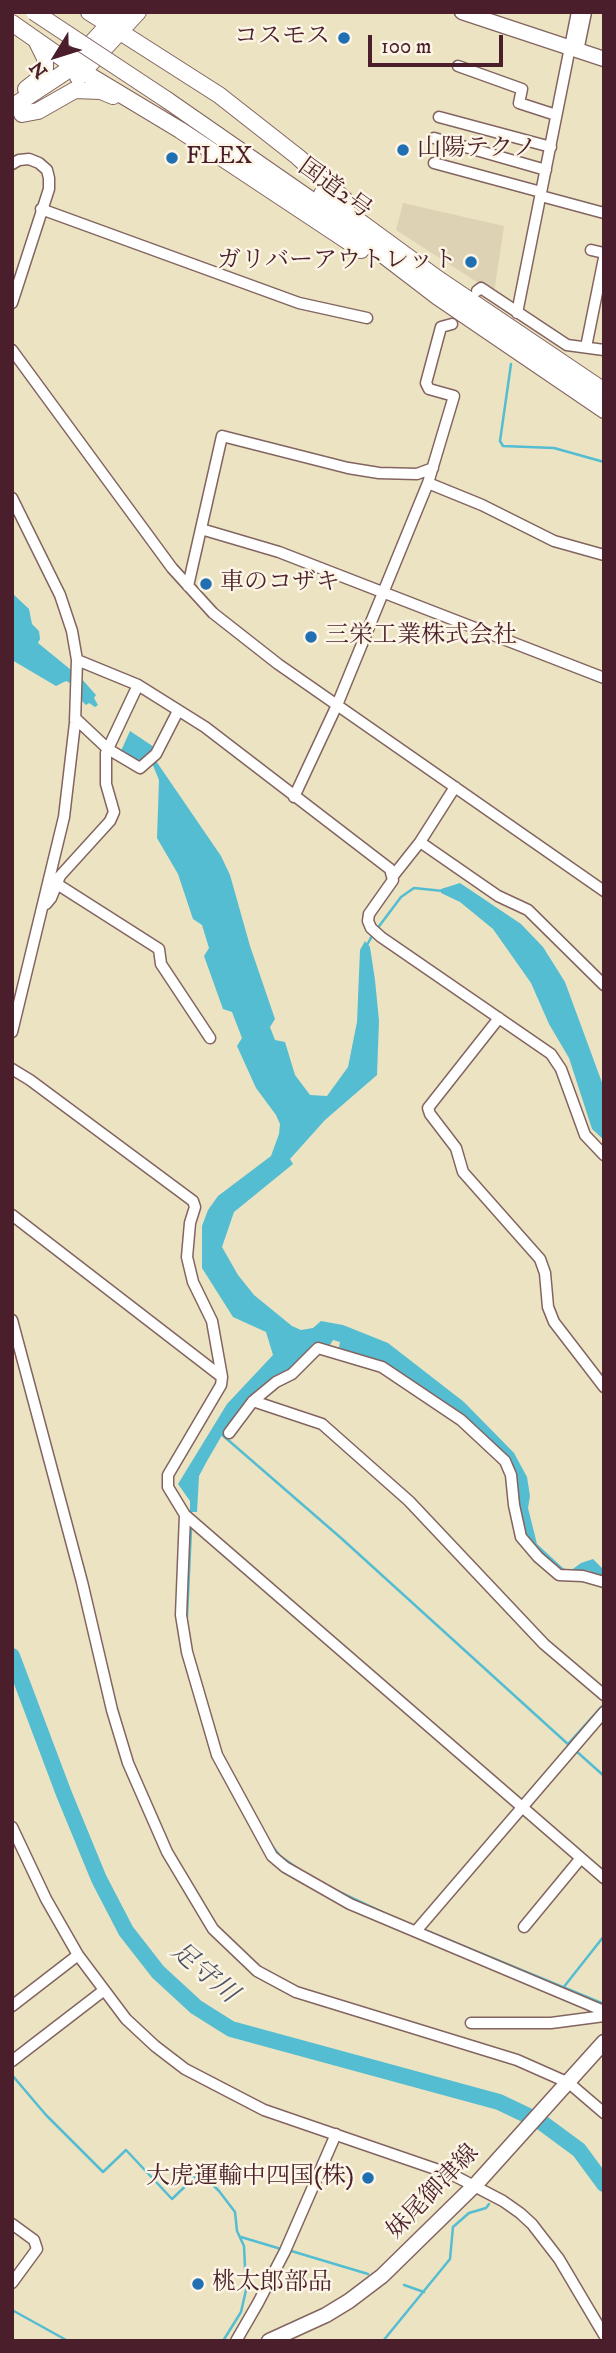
<!DOCTYPE html>
<meta charset="utf-8">
<style>
body{margin:0}
#map{position:relative;width:616px;height:2353px;overflow:hidden;background:#ece3c2;font-family:"IM FELL DW Pica",serif}
canvas{display:block}
.frame{position:absolute;inset:0;border:14px solid #4a1f2b;pointer-events:none}
.north{position:absolute;left:21px;top:21px;width:70px;height:70px;-webkit-text-stroke:5px #fcf5e5;paint-order:stroke;rotate:232deg;font-size:19px;font-weight:700;line-height:28px;text-align:center;color:#4a1f2b}
.north::after{content:'';display:block;margin:auto;width:24px;height:32px;background:#4a1f2b;clip-path:polygon(50% 0,100% 100%,50% 72%,0 100%)}
.scale{position:absolute;left:368px;top:35px;width:135px;height:32px;box-sizing:border-box;border:4px solid #4a1f2b;border-top:0;padding-left:9px;font-size:21px;line-height:24px;white-space:nowrap;color:#4a1f2b;-webkit-text-stroke:5px #fcf5e5;paint-order:stroke}
</style>
<div id="map">
<canvas width="616" height="2353"></canvas>
<div class="frame"></div>
<div class="north">N</div>
<div class="scale">100 m</div>
</div>
<script>
const context = document.querySelector('canvas').getContext('2d');
context.lineJoin = 'round';
function fill(path, color) {
  context.fillStyle = color;
  context.fill(path, 'evenodd');
}
function shape(rows) {
  const path = new Path2D();
  for (const r of rows) {
    path.moveTo(r[0], r[1]);
    for (let i = 2; i < r.length; i += 2) path.lineTo(r[i], r[i + 1]);
  }
  return path;
}
function stroke(path, color, width, dash) {
  context.strokeStyle = color;
  context.lineWidth = width;
  context.lineCap = dash ? 'butt' : 'round';
  context.setLineDash(dash || []);
  context.stroke(path);
}
function label(font, color, halo, rows, align = 'center') {
  context.font = font + ' "IM FELL DW Pica","Noto Serif JP",serif';
  context.lineWidth = 5;
  context.setLineDash([]);
  context.textBaseline = 'middle';
  context.strokeStyle = halo;
  context.fillStyle = color;
  for (const [text, x, y, turn = 0] of rows) {
    context.save();
    context.translate(x, y);
    context.rotate((+turn || 0) * Math.PI / 180);
    context.textAlign = isNaN(turn) ? turn : align;
    if (halo) context.strokeText(text, 0, 0);
    context.fillText(text, 0, 0);
    context.restore();
  }
}
fill(shape([
 [403,203,504,226,494,293,396,230]
]), '#ddd3b4');
fill(shape([
 [12,593,29,609,32,624,39,631,40,639,38,643,81,678,96,695,94,698,98,705,95,707,89,703,86,705,80,699,70,683,66,681,56,686,12,660],
 [130,731,154,747,150,755,140,764,120,753],
 [156,761,221,856,230,875,250,946,275,1019,270,1027,275,1040,285,1042,295,1075,310,1095,327,1096,348,1067,357,1022,360,950,365,941,370,947,375,980,379,1021,377,1075,325,1120,290,1159,293,1164,234,1212,222,1247,238,1275,254,1295,292,1326,301,1330,313,1328,321,1321,343,1325,388,1343,464,1402,514,1453,527,1477,530,1496,528,1508,537,1544,563,1568,570,1571,581,1563,593,1559,604,1570,604,1577,587,1570,563,1574,524,1537,509,1462,378,1361,339,1348,340,1342,333,1340,330,1345,314,1343,291,1369,271,1379,249,1399,225,1430,207,1461,199,1476,197,1512,190,1512,190,1501,178,1484,227,1404,273,1355,266,1332,233,1317,202,1268,202,1226,208,1210,218,1196,271,1156,279,1134,280,1124,276,1115,256,1088,237,1046,242,1038,232,1012,223,1009,204,956,209,948,202,925,193,919,178,874,157,838,159,780,152,763],
 [460,883,521,924,543,947,565,982,604,1088,604,1140,592,1129,569,1058,549,1024,531,983,493,929,460,902,441,893,441,889]
]), '#54bdd1');
stroke(shape([
 [511,364,500,441,503,446,554,448,604,462],
 [377,929,401,897,414,888,443,891],
 [366,947,373,934],
 [220,1433,341,1538,570,1746],
 [187,1617,191,1529],
 [568,1744,604,1704],
 [575,1750,604,1776],
 [273,1847,280,1856,300,1870],
 [333,1889,384,1913],
 [429,1932,604,2004],
 [563,1988,604,1936],
 [12,2075,46,2115,103,2172,126,2150,172,2199,200,2172,219,2191,235,2212,237,2231,244,2246,246,2290,241,2312,223,2341],
 [241,2237,281,2249],
 [288,2250,368,2274],
 [404,2285,424,2292],
 [12,2310,68,2341],
 [383,2341,450,2259,453,2227,469,2213,486,2208,489,2204]
]), '#54bdd1', 2.5);
stroke(shape([
 [12,1656,64,1794,99,1879,126,1931,158,1972,196,2007,231,2029,499,2102,541,2122,579,2150,604,2184]
]), '#54bdd1', 16);
const minor = shape([
 [578,51,586,12],
 [458,66,522,89,519,103,556,115],
 [439,117,551,147],
 [434,138,546,170],
 [434,163,541,192],
 [12,164,19,160,29,159,39,163,47,170,49,178,49,189,12,303],
 [541,196,604,213],
 [41,209,299,303,367,318],
 [591,250,604,253],
 [477,291,481,288,567,345,604,350],
 [517,313,577,12],
 [586,347,604,258],
 [12,350,172,568,213,613,278,664,604,891],
 [428,483,482,505,554,541,604,555],
 [12,498,60,595,72,631,77,660,75,723,64,817,12,1032],
 [201,529,279,552,604,678],
 [188,586,222,436,348,468,379,473,417,474,433,468],
 [77,660,138,685,205,727,390,869,393,880,369,914,368,921,371,928,381,937,551,1054,561,1069,585,1135,604,1155],
 [75,718,108,749,140,768,156,754,178,711],
 [294,797,337,705,428,483,454,396,429,389,426,383,441,327,452,324],
 [420,842,498,896,528,910,604,985],
 [393,876,420,842,455,787],
 [57,884,159,949,161,964,210,1038],
 [46,904,51,898,60,876,110,821,114,812,106,784,106,753,138,685],
 [499,1018,428,1108,430,1114,456,1148,463,1172,540,1259,545,1273,548,1307,554,1322,604,1387],
 [12,1069,30,1080,193,1201,195,1207,190,1223,187,1257,193,1282,212,1321,222,1377,221,1385,168,1475,168,1487,185,1515,604,1878],
 [12,1215,222,1377],
 [12,1320,82,1582,112,1710,128,1763,167,1852,213,1929,257,1971,296,1992,517,2060,569,2083,604,2113],
 [253,1401,322,1424,409,1501,544,1644,604,1695],
 [229,1433,253,1401,276,1382,292,1374,318,1348,382,1367,461,1420,505,1461,511,1475,514,1505,521,1537,538,1557,559,1575,583,1576,604,1582],
 [185,1515,181,1615,187,1652,217,1755,272,1856,285,1867,350,1904,604,2011],
 [12,1827,46,1899,78,1955,126,2019,155,2046,185,2069,264,2110,453,2175,503,2201,520,2213,532,2224,559,2259,604,2335],
 [524,1927,581,1858],
 [416,1931,604,1712],
 [12,2006,78,1955],
 [471,2023,551,2023,604,2016],
 [12,2061,103,1991],
 [12,2224,34,2240,37,2249,12,2283],
 [236,2341,258,2303,285,2251,336,2134]
]);
const major = shape([
 [462,12,604,59],
 [269,2341,326,2315,349,2301,382,2276,478,2182,604,2042]
]);
const highway = shape([
 [89,12,219,95,298,157,345,200],
 [12,23,72,65,180,130,361,250],
 [78,77,138,12],
 [26,89,40,78,45,68,45,58,37,42],
 [167,100,314,202,438,297,604,410],
 [12,107,65,72,120,12],
 [22,114,38,111,75,90,101,91,113,96],
 [322,194,438,279,604,391]
]);
stroke(minor, '#836460', 13);
stroke(major, '#836460', 17);
stroke(highway, '#836460', 18);
stroke(minor, '#fff', 10);
stroke(major, '#fff', 14);
stroke(highway, '#fff', 16);
const highwayBridge = shape([
 [34,12,167,100]
]);
stroke(highwayBridge, '#836460', 18, []);
stroke(highwayBridge, '#fff', 16);
for (const [x, y, r, color] of [
 [344,38,7,"#1f6fb2"],
 [403,150,7,"#1f6fb2"],
 [172,158,7,"#1f6fb2"],
 [471,262,7,"#1f6fb2"],
 [206,584,7,"#1f6fb2"],
 [311,637,7,"#1f6fb2"],
 [368,2178,7,"#1f6fb2"],
 [198,2284,7,"#1f6fb2"]
]) {
  const dot = new Path2D();
  dot.arc(x, y, r, 0, 2 * Math.PI);
  context.fillStyle = color;
  context.fill(dot);
  stroke(dot, '#fcf5e5', 2.5);
}
label('24px', '#4a1f2b', '#fcf5e5', [
 ["コスモス",330,38,"right"],
 ["山陽テクノ",417,150],
 ["FLEX",186,158],
 ["ガリバーアウトレット",457,262,"right"],
 ["車のコザキ",220,584],
 ["三栄工業株式会社",325,637],
 ["大虎運輸中四国(株)",354,2178,"right"],
 ["桃太郎部品",212,2284]
], 'left');
label('24px', '#4a1f2b', '#fcf5e5', [
 ["国道2号",334,190,36],
 ["妹尾御津線",434,2193,-46]
]);
label('italic 26px', '#4e5665', '#fcf5e5', [
 ["足守川",203,1974,40]
]);
</script>
